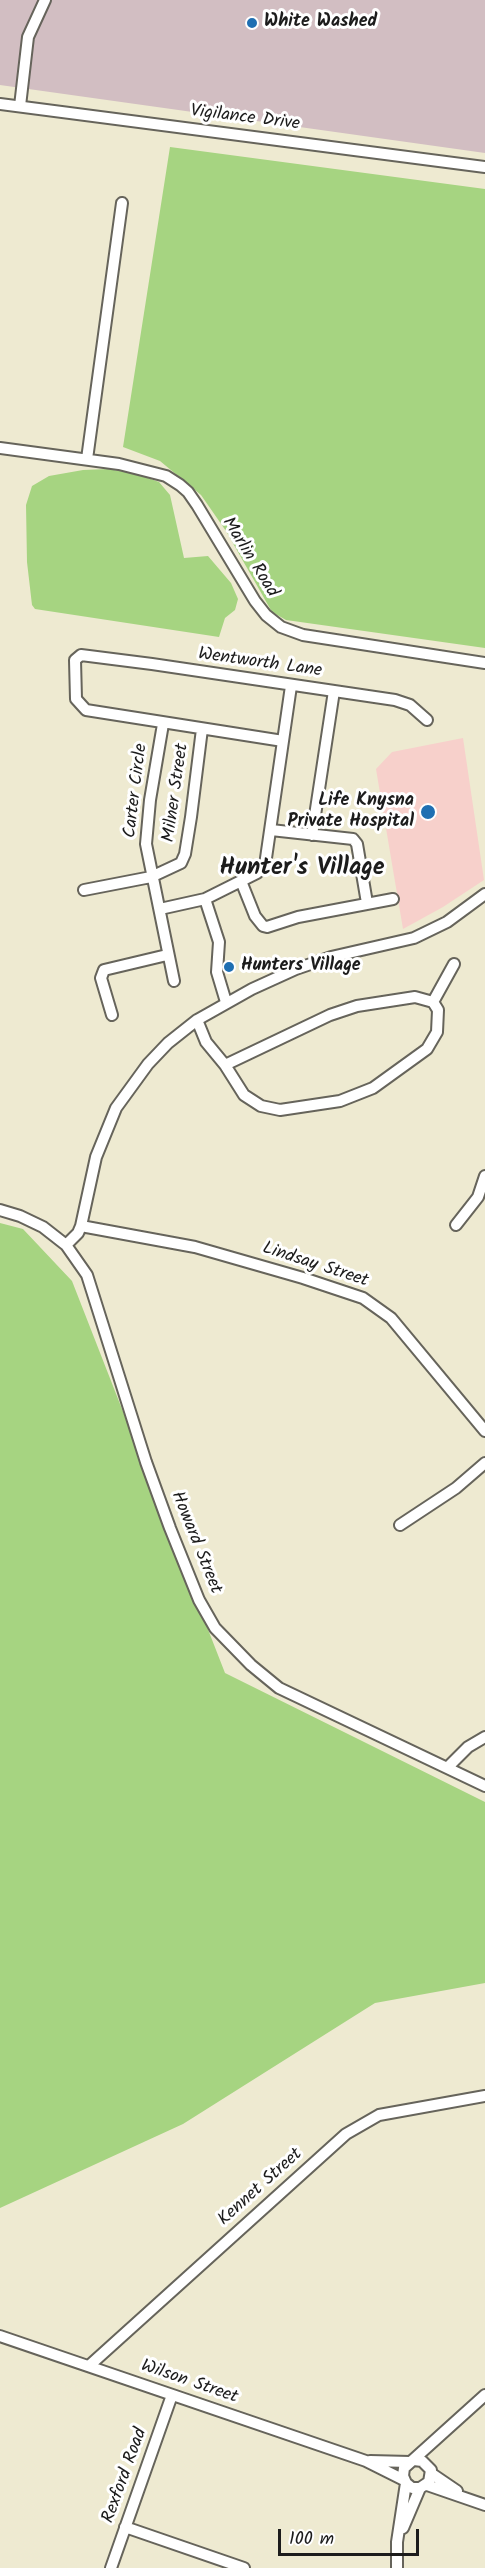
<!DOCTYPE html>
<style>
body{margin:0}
#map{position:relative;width:485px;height:2568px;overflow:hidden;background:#eeead1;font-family:Kalam,sans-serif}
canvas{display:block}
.scale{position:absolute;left:278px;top:2529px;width:141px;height:27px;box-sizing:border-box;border:3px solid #1c1c1c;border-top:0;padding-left:8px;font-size:18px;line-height:21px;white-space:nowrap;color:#1c1c1c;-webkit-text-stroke:4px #fff;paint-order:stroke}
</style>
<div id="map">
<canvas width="485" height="2568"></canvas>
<div class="scale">100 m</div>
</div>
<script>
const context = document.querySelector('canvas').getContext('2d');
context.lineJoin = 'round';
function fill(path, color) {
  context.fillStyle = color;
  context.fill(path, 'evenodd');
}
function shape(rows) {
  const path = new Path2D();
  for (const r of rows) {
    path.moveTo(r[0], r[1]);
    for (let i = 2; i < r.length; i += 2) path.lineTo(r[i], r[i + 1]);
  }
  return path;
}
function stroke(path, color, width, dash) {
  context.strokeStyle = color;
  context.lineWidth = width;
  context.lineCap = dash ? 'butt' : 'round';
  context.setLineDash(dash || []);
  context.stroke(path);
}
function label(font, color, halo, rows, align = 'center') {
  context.font = font + ' Kalam,sans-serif';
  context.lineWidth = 6;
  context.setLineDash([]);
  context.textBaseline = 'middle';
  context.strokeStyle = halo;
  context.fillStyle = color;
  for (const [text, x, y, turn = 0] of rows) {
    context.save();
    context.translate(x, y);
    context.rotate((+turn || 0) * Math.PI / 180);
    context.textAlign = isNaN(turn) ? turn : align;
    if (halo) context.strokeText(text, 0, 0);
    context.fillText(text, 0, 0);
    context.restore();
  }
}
fill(shape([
 [463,738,484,880,443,907,403,929,376,769,392,752]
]), '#f7d0cb');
fill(shape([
 [0,0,485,0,485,153,0,85]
]), '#d2bec2');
fill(shape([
 [170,147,485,189,485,648,286,620,272,612,226,531,201,495,160,461,123,447],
 [108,469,137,474,159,482,170,495,184,558,208,556,231,583,238,599,235,610,225,618,219,637,35,609,32,605,27,562,26,505,32,486,49,476,83,470],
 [0,1223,23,1229,72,1281,225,1673,485,1802,485,1983,375,2003,183,2124,0,2208]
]), '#a6d481');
const street = shape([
 [0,104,485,167],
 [20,106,28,37,45,0],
 [0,448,119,464,166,476,180,485,188,492,197,505,255,601,266,615,281,627,303,635,485,663],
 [87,459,122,203],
 [163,724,150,800,146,844,174,981],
 [283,741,86,710,76,699,75,660,81,655,152,664,395,700,410,705,427,720],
 [271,830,353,839,357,844,367,903],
 [312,835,334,691],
 [241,881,255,916,263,926,267,927,298,917,393,899],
 [84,890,151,877,181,863,185,854,191,817,202,729],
 [205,899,219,942,217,972,226,1002],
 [160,909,205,899,257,873,265,865,291,686],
 [433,1002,454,964],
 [112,1015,101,978,104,970,167,955],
 [197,1020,206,1042,225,1065,244,1095,261,1106,280,1110,340,1101,373,1088,427,1049,437,1032,438,1010,433,1002,415,997,357,1006,330,1015,225,1065],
 [0,1210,20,1216,43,1227,66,1245,87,1275,146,1462,170,1528,199,1600,215,1628,251,1665,279,1688,485,1786],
 [456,1225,478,1197,485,1176],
 [81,1226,195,1247,303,1278,363,1298,391,1318,485,1431],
 [66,1245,78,1233,81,1226,96,1157,116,1108,148,1064,168,1043,197,1020,252,989,296,969,331,957,414,938,447,922,485,894],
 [400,1525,456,1488,485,1463],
 [448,1767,468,1747,485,1737],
 [0,2336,366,2461,404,2480],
 [90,2365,346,2134,379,2115,485,2096],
 [414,2460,422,2461,431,2470,429,2482,420,2488,412,2488,406,2483,403,2476,404,2468,485,2395],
 [370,2461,410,2462],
 [432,2474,457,2491],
 [427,2485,485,2505],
 [125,2527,244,2568],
 [403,2528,420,2488],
 [111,2568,172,2395],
 [397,2568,397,2542,406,2483]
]);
stroke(street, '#66645b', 14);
stroke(street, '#fff', 10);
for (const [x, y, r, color] of [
 [252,23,6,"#1f6fb2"],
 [428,812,8,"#1f6fb2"],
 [229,967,6,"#1f6fb2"]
]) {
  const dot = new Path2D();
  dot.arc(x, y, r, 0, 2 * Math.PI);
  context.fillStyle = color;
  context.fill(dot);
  stroke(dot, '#fff', 2);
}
label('bold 18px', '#1c1c1c', '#fff', [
 ["White Washed",264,23],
 ["Life Knysna",414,802,"right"],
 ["Private Hospital",414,823,"right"],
 ["Hunters Village",241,967]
], 'left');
label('18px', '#1c1c1c', '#fff', [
 ["Vigilance Drive",245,119,7],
 ["Marlin Road",249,558,58],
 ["Wentworth Lane",260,664,8],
 ["Carter Circle",137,791,-83],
 ["Milner Street",177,793,-82],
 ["Lindsay Street",315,1266,18],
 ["Howard Street",195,1543,68],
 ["Kennet Street",261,2188,-42],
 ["Wilson Street",189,2383,19],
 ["Rexford Road",126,2476,-70]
]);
label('bold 24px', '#1c1c1c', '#fff', [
 ["Hunter's Village",302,870]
]);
</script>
